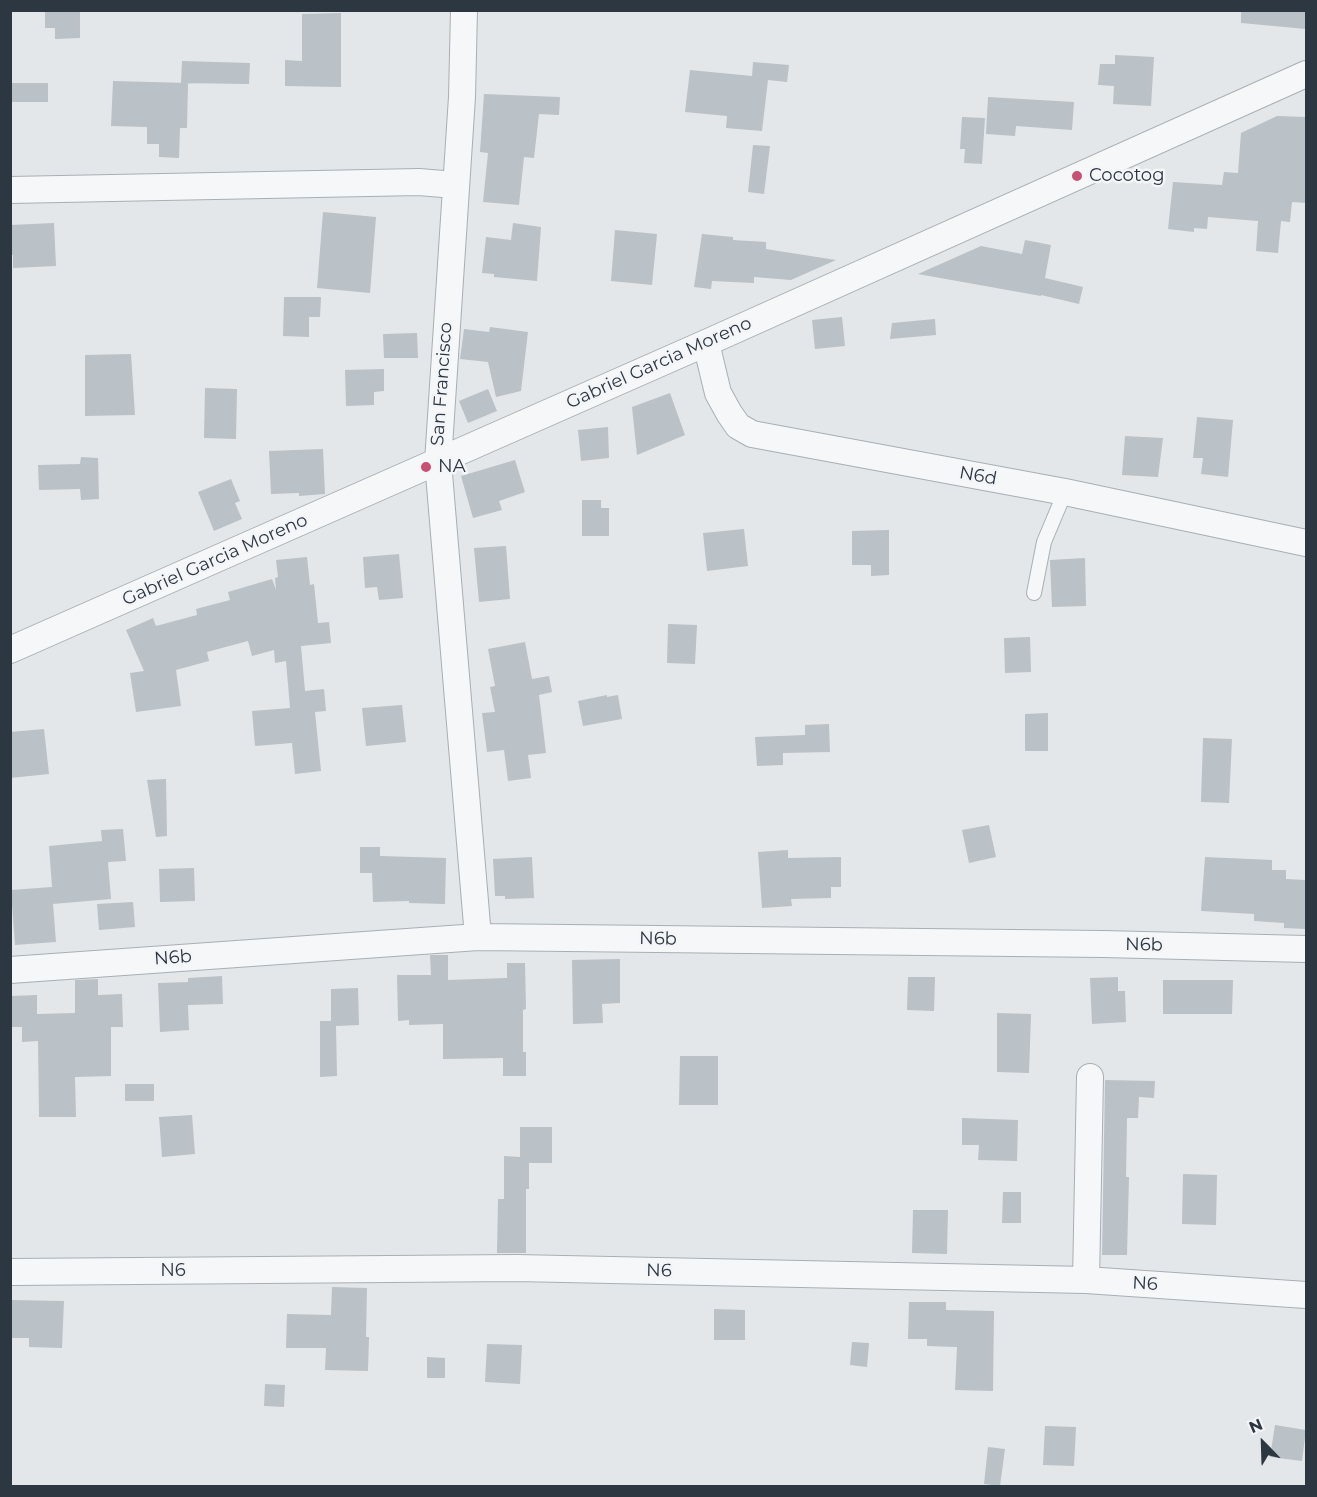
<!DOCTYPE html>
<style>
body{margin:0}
#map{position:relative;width:1317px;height:1497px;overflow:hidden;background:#e3e7ea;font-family:Montserrat,sans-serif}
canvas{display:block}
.frame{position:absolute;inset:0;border:12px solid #2c3742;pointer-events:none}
.north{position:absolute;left:1233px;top:1413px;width:60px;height:60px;-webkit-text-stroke:4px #f3f5f8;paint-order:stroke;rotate:337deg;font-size:16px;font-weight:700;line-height:24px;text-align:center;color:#2c3742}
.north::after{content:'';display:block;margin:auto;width:21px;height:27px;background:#2c3742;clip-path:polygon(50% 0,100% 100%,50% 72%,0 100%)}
</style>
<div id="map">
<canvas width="1317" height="1497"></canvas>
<div class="frame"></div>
<div class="north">N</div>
</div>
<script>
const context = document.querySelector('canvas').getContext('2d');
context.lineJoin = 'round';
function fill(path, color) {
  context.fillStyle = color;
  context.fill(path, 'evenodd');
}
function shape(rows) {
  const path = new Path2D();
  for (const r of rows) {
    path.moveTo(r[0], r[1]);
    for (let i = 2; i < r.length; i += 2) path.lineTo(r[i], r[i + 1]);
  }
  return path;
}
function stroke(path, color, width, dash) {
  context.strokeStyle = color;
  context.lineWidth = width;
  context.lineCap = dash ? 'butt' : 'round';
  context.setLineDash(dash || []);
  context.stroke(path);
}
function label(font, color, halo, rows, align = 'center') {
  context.font = font + ' Montserrat,sans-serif';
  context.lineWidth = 5;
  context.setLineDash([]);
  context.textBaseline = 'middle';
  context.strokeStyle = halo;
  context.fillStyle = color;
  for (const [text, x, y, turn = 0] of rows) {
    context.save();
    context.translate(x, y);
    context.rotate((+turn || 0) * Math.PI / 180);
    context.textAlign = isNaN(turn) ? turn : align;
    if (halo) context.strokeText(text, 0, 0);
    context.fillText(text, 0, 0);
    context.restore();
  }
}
fill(shape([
 [45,10,80,10,80,38,55,39,55,28,45,28],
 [1241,10,1306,10,1306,29,1241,23],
 [341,13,341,87,285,86,285,60,302,61,302,14],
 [1115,55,1154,57,1151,106,1113,104,1114,86,1098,85,1100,64,1115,64],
 [182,61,250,63,249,84,181,83],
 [753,62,789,65,787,82,768,80,762,131,726,128,727,116,685,112,690,70,752,76],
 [113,81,188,83,187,128,180,128,179,158,159,157,159,144,147,144,147,127,111,126],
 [10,83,48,83,48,102,10,102],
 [484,94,560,97,559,115,539,114,534,158,524,157,519,205,483,202,488,153,480,152],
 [988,97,1074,102,1072,130,1016,126,1015,136,986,134],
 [1277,116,1306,117,1306,203,1292,202,1290,222,1281,221,1278,253,1256,251,1258,221,1208,217,1207,229,1194,228,1194,232,1168,229,1173,182,1222,185,1224,172,1238,173,1241,133],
 [962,117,985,118,982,164,964,163,965,149,960,149],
 [753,145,770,146,764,194,748,192],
 [323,212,376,217,370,293,317,288],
 [54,223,56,266,13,268,13,255,10,255,10,225],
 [513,223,541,227,537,281,494,277,494,274,482,273,486,237,511,240],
 [615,230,657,234,652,285,611,281],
 [702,234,733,237,733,240,766,242,766,249,836,260,791,280,754,277,754,283,712,281,711,289,694,287],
 [1025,240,1051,245,1045,278,1083,287,1079,304,1041,295,1041,296,918,274,981,246,1022,254],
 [284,297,321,297,320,317,309,317,309,337,283,336],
 [842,317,845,346,815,349,812,320],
 [935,319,936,335,890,339,892,323],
 [490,327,528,332,521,391,496,397,488,362,460,359,464,329,489,332],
 [417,333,418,358,384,358,383,334],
 [131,354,135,415,85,416,85,355],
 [384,369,384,391,374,392,374,405,346,406,345,370],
 [205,388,237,389,236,439,204,438],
 [488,389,497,411,468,423,459,401],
 [670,393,685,435,637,455,632,407],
 [1197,417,1233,420,1228,477,1201,474,1203,458,1193,458],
 [608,427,609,458,581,461,578,430],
 [1125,436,1163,438,1158,477,1122,475],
 [323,449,325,494,299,496,299,493,271,494,269,451],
 [81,457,98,458,99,499,81,500,80,489,39,490,38,465,80,464],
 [515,460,525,492,499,501,502,510,473,518,461,476],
 [231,479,240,501,235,503,242,519,214,531,198,492],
 [582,500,601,500,601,508,609,508,609,536,582,536],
 [744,529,748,566,707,571,703,533],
 [889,530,889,575,871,576,871,565,852,565,852,531],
 [506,546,510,599,479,602,474,548],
 [399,554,403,598,379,600,377,587,365,588,363,557],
 [307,557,310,585,314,584,318,623,329,622,331,643,301,646,305,691,324,689,326,711,315,712,321,771,295,774,292,743,255,746,252,711,290,708,286,661,275,663,274,650,252,656,248,641,207,652,209,661,176,670,181,706,136,712,130,673,144,671,126,630,153,618,156,626,197,615,196,609,230,600,228,592,272,579,276,590,275,578,278,577,276,560],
 [1085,558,1086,606,1052,607,1050,560],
 [668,624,697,625,695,664,667,663],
 [1030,637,1031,672,1005,673,1004,638],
 [525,642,532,679,549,676,552,692,539,695,546,753,528,755,531,778,508,781,504,750,487,752,482,713,495,712,490,687,495,686,488,649],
 [607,695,607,697,618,695,622,719,583,726,578,701],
 [402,705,406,742,366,746,362,708],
 [1048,713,1048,751,1025,751,1025,714],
 [829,724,830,752,783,753,783,765,757,766,755,737,805,735,805,725],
 [44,729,49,774,10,778,10,732],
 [1203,738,1232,739,1229,803,1201,802],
 [166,779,167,836,156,837,147,780],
 [989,825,996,857,969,863,962,830],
 [123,829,126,861,108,862,111,899,53,904,56,942,15,945,11,890,52,887,49,846,102,841,101,830],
 [360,847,380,847,380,856,446,858,445,904,409,903,409,901,373,902,372,873,360,873],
 [788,850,788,858,841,857,841,887,831,887,831,898,791,899,792,906,762,908,758,852],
 [532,857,534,898,505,899,505,896,495,896,493,859],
 [1205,857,1272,860,1272,870,1286,870,1286,879,1306,880,1306,929,1284,928,1284,923,1254,921,1254,914,1201,911],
 [194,868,195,901,160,902,159,869],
 [133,902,135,927,99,930,97,904],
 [430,955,448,955,448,980,507,978,507,963,525,963,526,1009,523,1010,523,1052,526,1052,526,1076,503,1076,503,1058,443,1059,443,1024,409,1025,409,1020,398,1021,397,975,431,975],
 [620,959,620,1003,602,1004,603,1023,573,1024,572,960],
 [222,976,223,1004,188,1005,189,1030,160,1032,158,983,188,982,188,978],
 [908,977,935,977,934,1011,907,1010],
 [1118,977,1118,991,1125,991,1126,1022,1092,1024,1090,978],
 [98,979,98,995,122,994,123,1027,111,1027,111,1076,75,1077,76,1117,39,1117,38,1041,22,1042,22,1027,10,1027,10,996,37,995,37,1014,75,1013,75,980],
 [1163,980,1233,980,1232,1014,1163,1014],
 [358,988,359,1025,336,1026,337,1076,320,1077,320,1021,331,1021,331,989],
 [997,1013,1031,1014,1029,1073,997,1072],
 [680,1056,718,1056,718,1105,679,1105],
 [1105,1080,1155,1081,1154,1098,1139,1097,1138,1118,1127,1118,1126,1177,1129,1177,1127,1255,1102,1255],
 [125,1084,154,1084,154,1101,125,1101],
 [192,1115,195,1154,162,1157,159,1117],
 [962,1118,1018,1120,1017,1161,978,1160,979,1145,962,1145],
 [520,1127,552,1127,552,1163,529,1163,529,1189,526,1189,526,1253,497,1253,498,1199,504,1199,504,1156,520,1157],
 [1183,1174,1217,1175,1216,1225,1182,1224],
 [1003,1192,1021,1192,1021,1223,1002,1223],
 [913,1210,948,1210,947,1254,912,1253],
 [332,1287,367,1288,366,1337,369,1337,368,1371,325,1370,326,1348,286,1348,287,1314,331,1315],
 [10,1300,64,1301,62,1348,29,1347,29,1338,10,1338],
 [909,1302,946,1302,946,1310,994,1311,993,1391,955,1390,957,1347,927,1346,927,1339,908,1339],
 [714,1309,745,1310,745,1340,714,1340],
 [852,1342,869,1343,867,1367,850,1365],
 [487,1344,522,1345,520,1384,485,1382],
 [427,1357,445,1358,445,1378,427,1378],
 [265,1384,285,1385,284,1407,264,1406],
 [1275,1425,1306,1430,1302,1461,1270,1457],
 [1045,1426,1076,1427,1074,1466,1043,1465],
 [988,1447,1005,1449,1000,1486,984,1484]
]), '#bac1c7');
const service = shape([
 [1034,593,1044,542,1065,492]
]);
const minor = shape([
 [464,10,462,97,438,462,478,937],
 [10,190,419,182,455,185],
 [706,343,718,393,729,413,738,426,752,434,1065,492,1306,543],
 [10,650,706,343,1306,74],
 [10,970,478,937,1103,944,1306,949],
 [10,1272,516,1268,1086,1280,1306,1295],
 [1086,1280,1090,1077]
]);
stroke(service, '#a8afb4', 16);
stroke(minor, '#a8afb4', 28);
stroke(service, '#f6f7f9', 14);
stroke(minor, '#f6f7f9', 26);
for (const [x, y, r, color] of [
 [1077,176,6,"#c85072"],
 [426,467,6,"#c85072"]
]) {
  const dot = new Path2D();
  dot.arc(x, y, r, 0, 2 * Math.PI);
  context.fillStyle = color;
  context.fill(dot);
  stroke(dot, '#f3f5f8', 2);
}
label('18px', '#2c3742', '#f3f5f8', [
 ["Cocotog",1089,176],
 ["NA",438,467]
], 'left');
label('18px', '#2c3742', '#f3f5f8', [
 ["Gabriel Garcia Moreno",659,363,-24],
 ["San Francisco",442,384,-86],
 ["N6d",978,476,10],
 ["Gabriel Garcia Moreno",215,560,-24],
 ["N6b",658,939,1],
 ["N6b",1144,945,1],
 ["N6b",173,958,-4],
 ["N6",173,1271],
 ["N6",659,1271,1],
 ["N6",1145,1284,3]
]);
</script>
